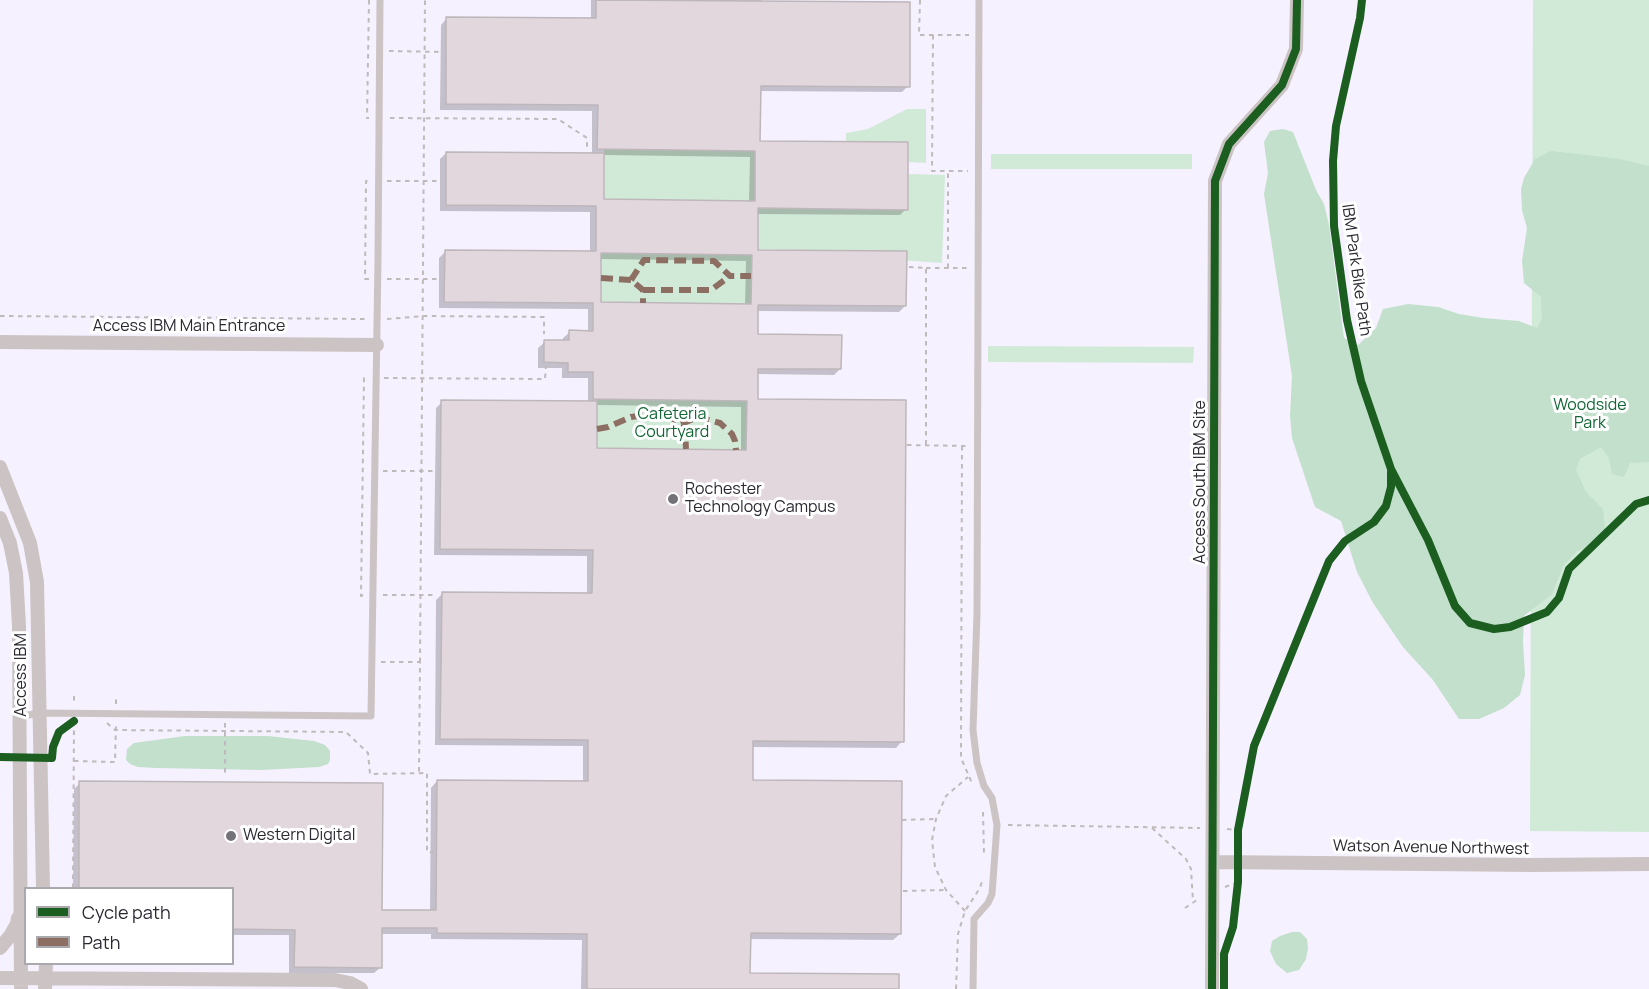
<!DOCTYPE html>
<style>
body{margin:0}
#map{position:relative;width:1649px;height:989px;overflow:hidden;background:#fbfafd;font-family:Manrope,sans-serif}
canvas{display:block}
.legend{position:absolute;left:24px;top:887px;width:210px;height:78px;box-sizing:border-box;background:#fff;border:2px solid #aaa9ad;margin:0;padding:8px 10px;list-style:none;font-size:18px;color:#2b2832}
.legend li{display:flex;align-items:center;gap:12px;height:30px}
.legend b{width:30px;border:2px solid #aaa9ad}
</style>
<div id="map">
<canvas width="1649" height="989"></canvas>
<ul class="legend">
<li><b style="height:8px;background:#1b5e20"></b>Cycle path</li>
<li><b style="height:8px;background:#8d6e63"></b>Path</li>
</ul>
</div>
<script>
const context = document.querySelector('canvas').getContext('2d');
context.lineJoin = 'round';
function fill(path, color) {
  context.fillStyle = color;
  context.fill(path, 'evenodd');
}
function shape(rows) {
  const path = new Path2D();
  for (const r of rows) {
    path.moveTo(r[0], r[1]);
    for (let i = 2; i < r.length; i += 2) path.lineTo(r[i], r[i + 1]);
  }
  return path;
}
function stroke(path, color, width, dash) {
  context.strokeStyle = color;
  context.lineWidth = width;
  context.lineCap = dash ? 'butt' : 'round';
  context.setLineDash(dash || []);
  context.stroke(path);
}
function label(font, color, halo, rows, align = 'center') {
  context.font = font + ' Manrope,sans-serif';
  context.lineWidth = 6;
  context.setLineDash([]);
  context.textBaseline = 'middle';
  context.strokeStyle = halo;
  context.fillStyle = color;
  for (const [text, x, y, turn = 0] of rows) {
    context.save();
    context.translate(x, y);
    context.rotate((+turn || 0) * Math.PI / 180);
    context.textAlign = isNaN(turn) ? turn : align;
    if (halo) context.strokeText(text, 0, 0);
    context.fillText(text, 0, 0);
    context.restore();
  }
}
fill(shape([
 [0,0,1533,0,1649,831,1649,989,0,989],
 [26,888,232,888,232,964,26,964]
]), '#f5f1fe');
fill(shape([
 [1533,0,1649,0,1649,832,1530,831],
 [907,109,926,109,926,163,908,162,908,142,846,142,846,133,868,129],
 [604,149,755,151,755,201,604,199],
 [991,154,1192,154,1192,169,991,169],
 [908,174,945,175,942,263,758,250,758,208,908,210],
 [601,253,752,255,751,304,601,302],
 [988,346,1194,347,1193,363,988,362],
 [597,399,747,401,746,450,597,448]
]), '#d1ead8');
fill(shape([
 [1283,129,1293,132,1316,190,1324,204,1329,225,1344,338,1358,345,1376,328,1383,309,1408,304,1438,307,1459,314,1483,318,1519,321,1537,328,1542,319,1541,297,1524,283,1522,261,1527,228,1522,210,1521,189,1524,178,1535,159,1551,151,1620,159,1649,166,1649,462,1630,463,1624,477,1612,474,1609,458,1601,447,1580,459,1576,470,1586,492,1603,509,1606,537,1598,544,1577,551,1563,566,1552,594,1524,616,1523,641,1525,675,1520,695,1504,708,1479,719,1459,719,1433,680,1403,647,1373,603,1357,572,1341,521,1315,507,1292,438,1290,416,1292,376,1264,194,1268,173,1264,142,1270,131],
 [185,736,268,736,314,741,325,745,330,751,330,760,328,764,319,767,261,770,156,768,138,767,130,764,126,760,127,749,134,743],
 [1292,932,1300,932,1307,939,1308,948,1306,959,1299,970,1287,973,1276,964,1270,951,1272,941,1280,936]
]), '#c2e0cb');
fill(shape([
 [591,0,761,0,761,3,908,86,902,92,759,91,759,143,906,209,900,215,757,214,756,252,905,306,899,312,757,311,756,336,840,369,834,375,756,374,756,401,902,741,896,748,751,747,751,782,900,934,893,940,749,939,749,974,898,989,581,989,582,940,431,939,431,934,381,934,381,967,374,973,289,973,289,935,232,935,232,888,73,888,74,789,80,783,381,911,430,911,431,788,437,781,583,782,583,746,435,745,436,600,442,594,587,595,587,556,434,555,436,408,442,402,588,403,588,378,562,378,562,368,538,368,538,348,545,342,563,342,563,338,570,332,588,332,588,309,439,308,439,258,445,252,590,253,590,212,440,211,440,159,446,153,592,154,592,111,440,110,441,25,447,18,591,20],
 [603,155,750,157,749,202,602,201],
 [600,259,746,261,745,306,599,304],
 [596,405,741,407,741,451,596,450]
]), '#0003');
const building = shape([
 [596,0,910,2,910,87,761,86,760,141,908,142,908,210,758,208,758,250,907,251,906,306,758,305,758,334,842,335,841,369,758,369,758,399,906,400,904,742,753,741,753,780,902,781,901,934,751,933,750,973,899,974,899,989,587,989,587,934,437,933,437,928,382,928,382,968,294,967,295,930,232,929,232,888,79,888,79,781,383,783,382,910,436,910,437,780,588,781,588,740,440,739,442,592,592,593,593,550,440,549,441,400,597,401,597,448,746,450,747,401,593,399,593,372,568,372,568,363,544,362,544,340,569,340,569,330,593,331,593,303,444,302,445,250,596,251,596,206,446,205,446,152,604,153,604,199,755,201,755,151,597,149,598,105,446,104,446,17,596,18,596,0],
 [601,253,752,255,751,304,601,302,601,253]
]);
fill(building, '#e3d7de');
stroke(building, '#bdb6ba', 1.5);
stroke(shape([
 [369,0,367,118,369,118],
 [920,0,919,35,969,35],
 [933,35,932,171,968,171],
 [389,51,441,52],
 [390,118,558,119,587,138,587,150],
 [387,181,440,181],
 [909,267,926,268,926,446],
 [926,268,969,268],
 [948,268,948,171],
 [369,279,365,279,366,181,369,181],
 [387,279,438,279],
 [0,316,366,319],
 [387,319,423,316,544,317,544,334],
 [384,378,545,379,546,365],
 [907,445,967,446],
 [962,446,961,744,961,758,972,783],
 [383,471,437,471],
 [363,595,361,596,364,378,367,378],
 [383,595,437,595],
 [381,662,420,662,419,774],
 [420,662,425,0],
 [74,696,74,703],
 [116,704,116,697],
 [107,723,115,730,346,732,368,753,370,774,427,773,427,852,436,853],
 [225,723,225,777],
 [74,761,115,762,116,725],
 [983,812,984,855],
 [902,820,936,819],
 [1008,825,1200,828],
 [1152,828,1186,859,1191,869,1193,901],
 [1227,829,1238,830],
 [1225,887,1238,882],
 [73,888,74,723],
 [903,891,946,890],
 [1185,908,1200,898],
 [965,911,946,890,935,867,932,840,936,819,946,796,968,777],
 [956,989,958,934,965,911,980,888,983,878]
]), '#c0babc', 2, [4.5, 4.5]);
stroke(shape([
 [20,717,38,713,371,716,378,259,380,0],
 [973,989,974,919,988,903,992,894,997,825,992,798,984,786,977,763,973,730,977,614,979,0]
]), '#ccc4c4', 7);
stroke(shape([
 [0,342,377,345],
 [0,467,30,543,37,582,43,888],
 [0,518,10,543,16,573,19,626,21,989],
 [1213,862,1532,865,1649,864],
 [0,948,10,936,17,924,18,918],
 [0,978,335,980,350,983,361,989],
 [45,989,46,964],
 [1212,989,1215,181,1229,144,1282,85,1296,49,1297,0]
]), '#ccc4c4', 14);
stroke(shape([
 [601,278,631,280,643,290,643,303],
 [631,280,644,260,714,261,730,276,751,276],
 [643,290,711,290,730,276],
 [681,424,698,417,720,423,732,434,735,441,736,450],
 [597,429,608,427,631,417,656,414,667,415,681,424,685,430,686,449]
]), '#8d6e63', 6, [12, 6]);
stroke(shape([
 [1362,0,1360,18,1336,126,1333,161,1334,226,1347,320,1361,381,1391,469,1428,540,1455,606,1470,623,1494,629,1510,627,1547,612,1559,598,1569,569,1636,504,1649,500],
 [0,757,52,758,53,747,59,732,74,721],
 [1212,989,1215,181,1229,144,1282,85,1296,49,1297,0],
 [1224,989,1224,954,1233,927,1238,882,1238,830,1254,746,1329,561,1345,541,1374,522,1386,506,1391,487,1391,472]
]), '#1b5e20', 8);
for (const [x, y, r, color] of [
 [673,499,6,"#747279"],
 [231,836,6,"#747279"]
]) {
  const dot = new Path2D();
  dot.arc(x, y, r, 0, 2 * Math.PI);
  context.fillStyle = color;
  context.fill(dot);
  stroke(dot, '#fff', 2);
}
label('16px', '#2b2832', '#fff', [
 ["IBM Park Bike Path",1356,270,82],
 ["Access IBM Main Entrance",189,327],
 ["Access South IBM Site",1201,482,-90],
 ["Access IBM",22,675,-90],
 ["Watson Avenue Northwest",1431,848,1]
]);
label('16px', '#136636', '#fff', [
 ["Woodside",1590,406],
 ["Park",1590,424],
 ["Cafeteria",672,415],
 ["Courtyard",672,433]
]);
label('16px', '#2b2832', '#fff', [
 ["Rochester",685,490],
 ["Technology Campus",685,508],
 ["Western Digital",243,836]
], 'left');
</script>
